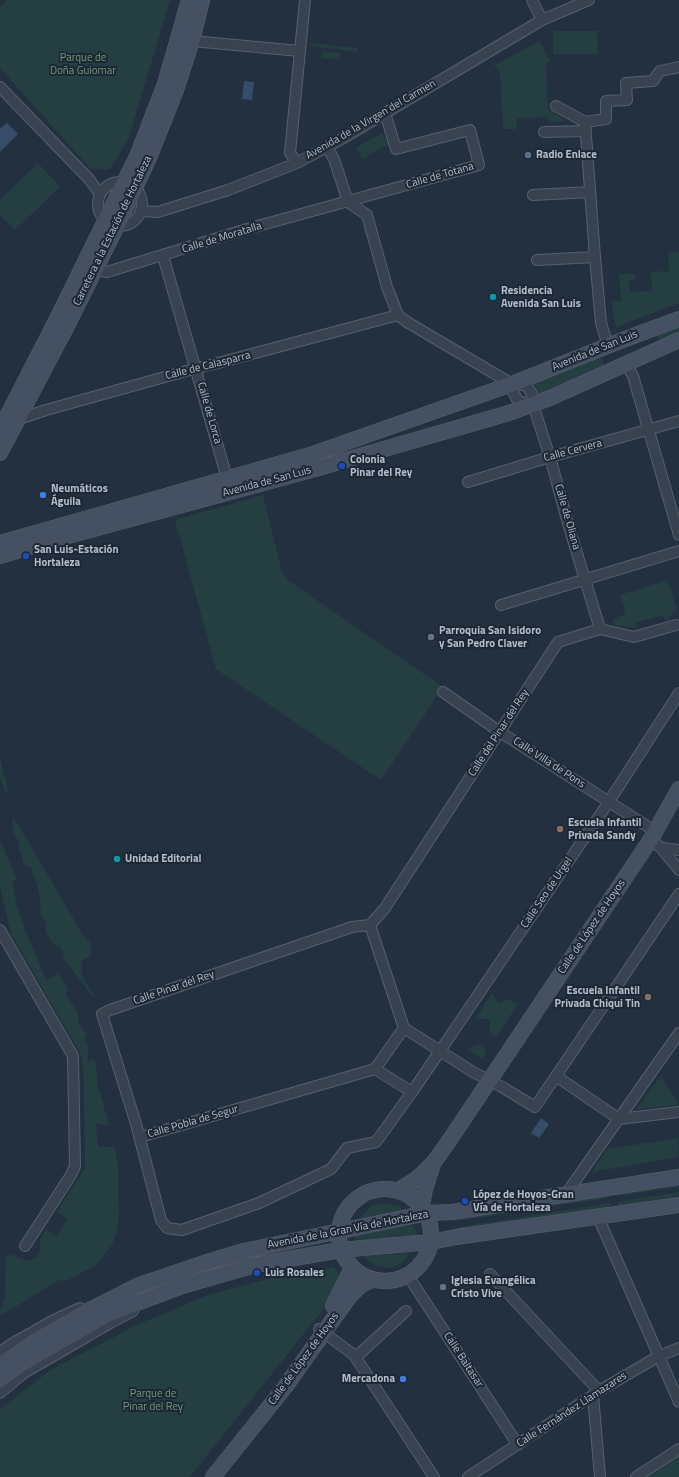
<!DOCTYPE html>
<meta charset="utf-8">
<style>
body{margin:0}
canvas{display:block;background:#233040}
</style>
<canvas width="679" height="1477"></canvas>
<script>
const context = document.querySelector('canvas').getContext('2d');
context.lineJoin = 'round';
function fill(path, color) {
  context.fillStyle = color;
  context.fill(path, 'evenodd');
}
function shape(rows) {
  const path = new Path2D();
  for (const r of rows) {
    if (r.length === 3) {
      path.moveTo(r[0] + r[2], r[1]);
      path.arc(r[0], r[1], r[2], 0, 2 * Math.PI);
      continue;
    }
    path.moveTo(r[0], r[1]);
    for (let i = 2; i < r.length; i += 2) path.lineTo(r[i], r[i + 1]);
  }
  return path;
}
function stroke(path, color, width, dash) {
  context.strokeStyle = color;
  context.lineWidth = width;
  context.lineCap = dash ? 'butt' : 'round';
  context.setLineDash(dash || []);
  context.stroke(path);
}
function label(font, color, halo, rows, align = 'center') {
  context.font = font + ' "Titillium Web",sans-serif';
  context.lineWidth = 4;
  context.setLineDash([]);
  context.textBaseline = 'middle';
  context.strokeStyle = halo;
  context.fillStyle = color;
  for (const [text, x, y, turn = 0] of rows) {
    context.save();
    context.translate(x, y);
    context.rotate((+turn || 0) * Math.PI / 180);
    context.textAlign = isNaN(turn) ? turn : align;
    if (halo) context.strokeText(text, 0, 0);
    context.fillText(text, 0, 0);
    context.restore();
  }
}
fill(shape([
 [7,0,170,0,128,140,109,170,90,168,0,68,0,7],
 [553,31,597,31,598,54,553,54],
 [540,41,550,62,546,63,548,108,566,121,548,122,547,117,517,118,516,129,503,129,500,72,494,65],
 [310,43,358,48,358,52,310,46],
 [322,51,340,53,340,59,321,58],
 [382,133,389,144,362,159,356,148],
 [38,163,60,187,15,230,0,215,0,200],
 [668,252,679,252,679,303,616,327,611,301,621,301,619,274,635,274,636,279,629,280,630,292,652,291,651,272,669,271],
 [679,325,679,334,660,342,655,333],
 [598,357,603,359,604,366,603,369,541,394,537,392,535,388,535,384,539,381],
 [263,495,282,572,289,581,443,687,381,780,216,669,175,520],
 [667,580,677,609,666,621,663,615,635,623,636,627,635,628,614,625,613,619,626,614,620,595],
 [0,757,8,791,5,792,0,777],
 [13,816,83,935,90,942,92,950,90,956,83,960,81,968,84,980,95,997,89,993,82,982,62,957,65,953,59,946,56,946,52,942,46,933,46,926,47,926,41,913,39,894,35,879,31,867,27,867,24,864,22,860,22,854,20,853,19,841,16,839,13,829],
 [0,840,17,879,12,882,17,906,26,932,46,980,58,974,69,990,65,993,78,1013,78,1021,87,1035,84,1038,88,1046,88,1061,95,1060,98,1086,109,1125,102,1125,96,1123,98,1147,115,1147,118,1167,119,1214,117,1231,112,1245,95,1266,66,1281,59,1280,0,1316,0,1311,5,1298,6,1255,12,1255,15,1257,29,1261,35,1258,40,1251,40,1239,46,1230,56,1237,67,1219,57,1212,85,1168,84,1081,82,1058,79,1051,11,934,0,886],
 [492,993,498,1004,509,999,518,1004,496,1037,489,1032,490,1019,475,1019],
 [478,1044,487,1050,482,1059,467,1049],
 [661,1076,679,1105,638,1109,638,1107],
 [678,1138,679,1157,592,1172,607,1149],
 [679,1182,679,1187,617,1196,616,1192],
 [679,1192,679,1196,618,1206,618,1202],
 [608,1193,609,1198,457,1221,457,1216],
 [384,1203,399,1206,403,1210,359,1219,368,1209,373,1205],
 [610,1203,611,1208,460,1231,459,1227],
 [411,1224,415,1227,417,1236,363,1240,355,1239,355,1236],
 [410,1253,409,1256,402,1263,389,1268,376,1266,362,1256],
 [334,1267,340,1277,332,1298,190,1477,0,1477,0,1409,52,1369,139,1324,208,1295,287,1274],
 [679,1456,679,1477,649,1477]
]), '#253e41');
fill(shape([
 [244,81,254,82,252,100,242,99],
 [7,123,18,134,0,152,0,129],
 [541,1118,549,1124,539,1138,531,1133]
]), '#364c68');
const street = shape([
 [532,0,542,20],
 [192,41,300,51],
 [0,87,89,179,100,194],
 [556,106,585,122,606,119,606,101,627,100,626,83,653,81,660,71,679,67],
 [585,122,595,257,601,323,608,346],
 [544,132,586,131],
 [327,147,334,159,348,202,367,215,387,287,398,315,407,322,512,384],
 [297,163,290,153,305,0],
 [120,204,22],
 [533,195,590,192],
 [141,211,158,212,228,190,297,163,340,140,542,20,589,0],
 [163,256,227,478],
 [537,260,595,257],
 [95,270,107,272,247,229,479,165,470,130,396,149,385,113],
 [626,364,633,376,679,535],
 [512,384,526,385,532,394,533,405,518,401,513,392,512,384],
 [533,405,550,457,567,520,600,629],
 [19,419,46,410,197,368,214,364,398,315],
 [468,482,550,457,679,421],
 [501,605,679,551],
 [443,692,500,732,656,832],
 [679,693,608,803,440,1051,473,1072,502,1087,535,1107,679,894],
 [651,839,661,848,679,870],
 [661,848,679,850],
 [370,925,352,927,110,1010,102,1014,136,1124,161,1220,167,1228,182,1230,259,1203,331,1169,347,1148,376,1142,412,1092],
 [370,925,385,908,558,642,600,629,634,637,676,625],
 [370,925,404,1028],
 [0,930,73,1056,75,1166,71,1175,25,1246],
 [404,1028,440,1051,412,1092,375,1069,404,1028],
 [556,1076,619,1119],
 [619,1119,679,1112],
 [140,1137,375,1069],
 [566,1194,679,1033],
 [598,1217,679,1402],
 [407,1274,518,1445],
 [490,1274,599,1391],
 [319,1329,354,1355,434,1477],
 [0,1352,13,1343,54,1320,80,1308],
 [356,1357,406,1311],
 [0,1393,24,1373,110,1323,133,1311],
 [593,1395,600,1477],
 [468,1477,599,1391,659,1356,679,1348],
 [636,1477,679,1449]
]);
const secondary = shape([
 [0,430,57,319,138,154,165,84,189,0],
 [0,453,67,326,117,226,149,158,176,90,192,41,202,0],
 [0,543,310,455,512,384,620,341,679,319],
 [0,556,53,540,315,469,509,413,550,398,679,340],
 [385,1235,46],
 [399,1190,416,1179,422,1174,434,1162,449,1141,651,839,679,789],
 [422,1205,425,1189,433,1164],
 [333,1306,352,1268],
 [0,1365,35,1341,86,1312,139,1285,207,1262,244,1251,427,1213,452,1212,679,1177],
 [0,1380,23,1363,108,1314,182,1286,255,1265,340,1250,431,1242,456,1237,679,1205],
 [213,1477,285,1387,349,1297,361,1285,372,1280]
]);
stroke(street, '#56606d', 12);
stroke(secondary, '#56606d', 16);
stroke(street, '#384250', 10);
stroke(secondary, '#455163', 15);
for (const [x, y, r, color] of [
 [528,155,4,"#5c6f8a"],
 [493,297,4,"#0f9aa8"],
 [342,466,4,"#1a4fb4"],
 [43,495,4,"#3f7fe0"],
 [26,556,4,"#1a4fb4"],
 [431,637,4,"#6b7280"],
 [560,829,4,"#8d6e63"],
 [117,859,4,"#0f9aa8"],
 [648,997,4,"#8d6e63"],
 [465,1201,4,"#1a4fb4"],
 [257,1273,4,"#1a4fb4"],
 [443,1287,4,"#6b7280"],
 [403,1379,4,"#3f7fe0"]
]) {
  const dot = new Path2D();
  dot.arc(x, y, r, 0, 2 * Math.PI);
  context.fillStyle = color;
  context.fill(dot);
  stroke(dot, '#1d2735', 1.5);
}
label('11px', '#6a9d74', '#1d2735', [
 ["Parque de",83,58],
 ["Doña Guiomar",83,71],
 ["Parque de",153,1394],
 ["Pinar del Rey",153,1407]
]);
label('11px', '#b4bdca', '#1d2735', [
 ["Avenida de la Virgen del Carmen",371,120,-30],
 ["Calle de Totana",440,176,-16],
 ["Carretera a la Estación de Hortaleza",113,231,-64],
 ["Calle de Moratalla",222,238,-17],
 ["Avenida de San Luis",595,351,-22],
 ["Calle de Calasparra",208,366,-14],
 ["Calle de Lorca",209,413,74],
 ["Calle Cervera",573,451,-15],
 ["Avenida de San Luis",267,482,-15],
 ["Calle de Oliana",567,517,74],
 ["Calle del Pinar del Rey",499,733,-57],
 ["Calle Villa de Pons",549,763,33],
 ["Calle Seo de Urgel",547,893,-56],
 ["Calle de López de Hoyos",592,927,-56],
 ["Calle Pinar del Rey",174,988,-19],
 ["Calle Pobla de Segur",193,1122,-16],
 ["Avenida de la Gran Vía de Hortaleza",348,1230,-11],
 ["Calle de López de Hoyos",304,1359,-54],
 ["Calle Baltasar",463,1360,57],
 ["Calle Fernández Llamazares",572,1410,-33]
]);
label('bold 11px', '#b4bdca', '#1d2735', [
 ["Radio Enlace",536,155],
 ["Residencia",501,291],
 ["Avenida San Luis",501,304],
 ["Colonia",350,460],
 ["Pinar del Rey",350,473],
 ["Neumáticos",51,489],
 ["Águila",51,502],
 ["San Luis-Estación",34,550],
 ["Hortaleza",34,563],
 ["Parroquia San Isidoro",439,631],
 ["y San Pedro Claver",439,644],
 ["Escuela Infantil",568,823],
 ["Privada Sandy",568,836],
 ["Unidad Editorial",125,859],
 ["Escuela Infantil",640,991,"right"],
 ["Privada Chiqui Tin",640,1004,"right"],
 ["López de Hoyos-Gran",473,1195],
 ["Vía de Hortaleza",473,1208],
 ["Luis Rosales",265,1273],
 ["Iglesia Evangélica",451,1281],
 ["Cristo Vive",451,1294],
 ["Mercadona",395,1379,"right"]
], 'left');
</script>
